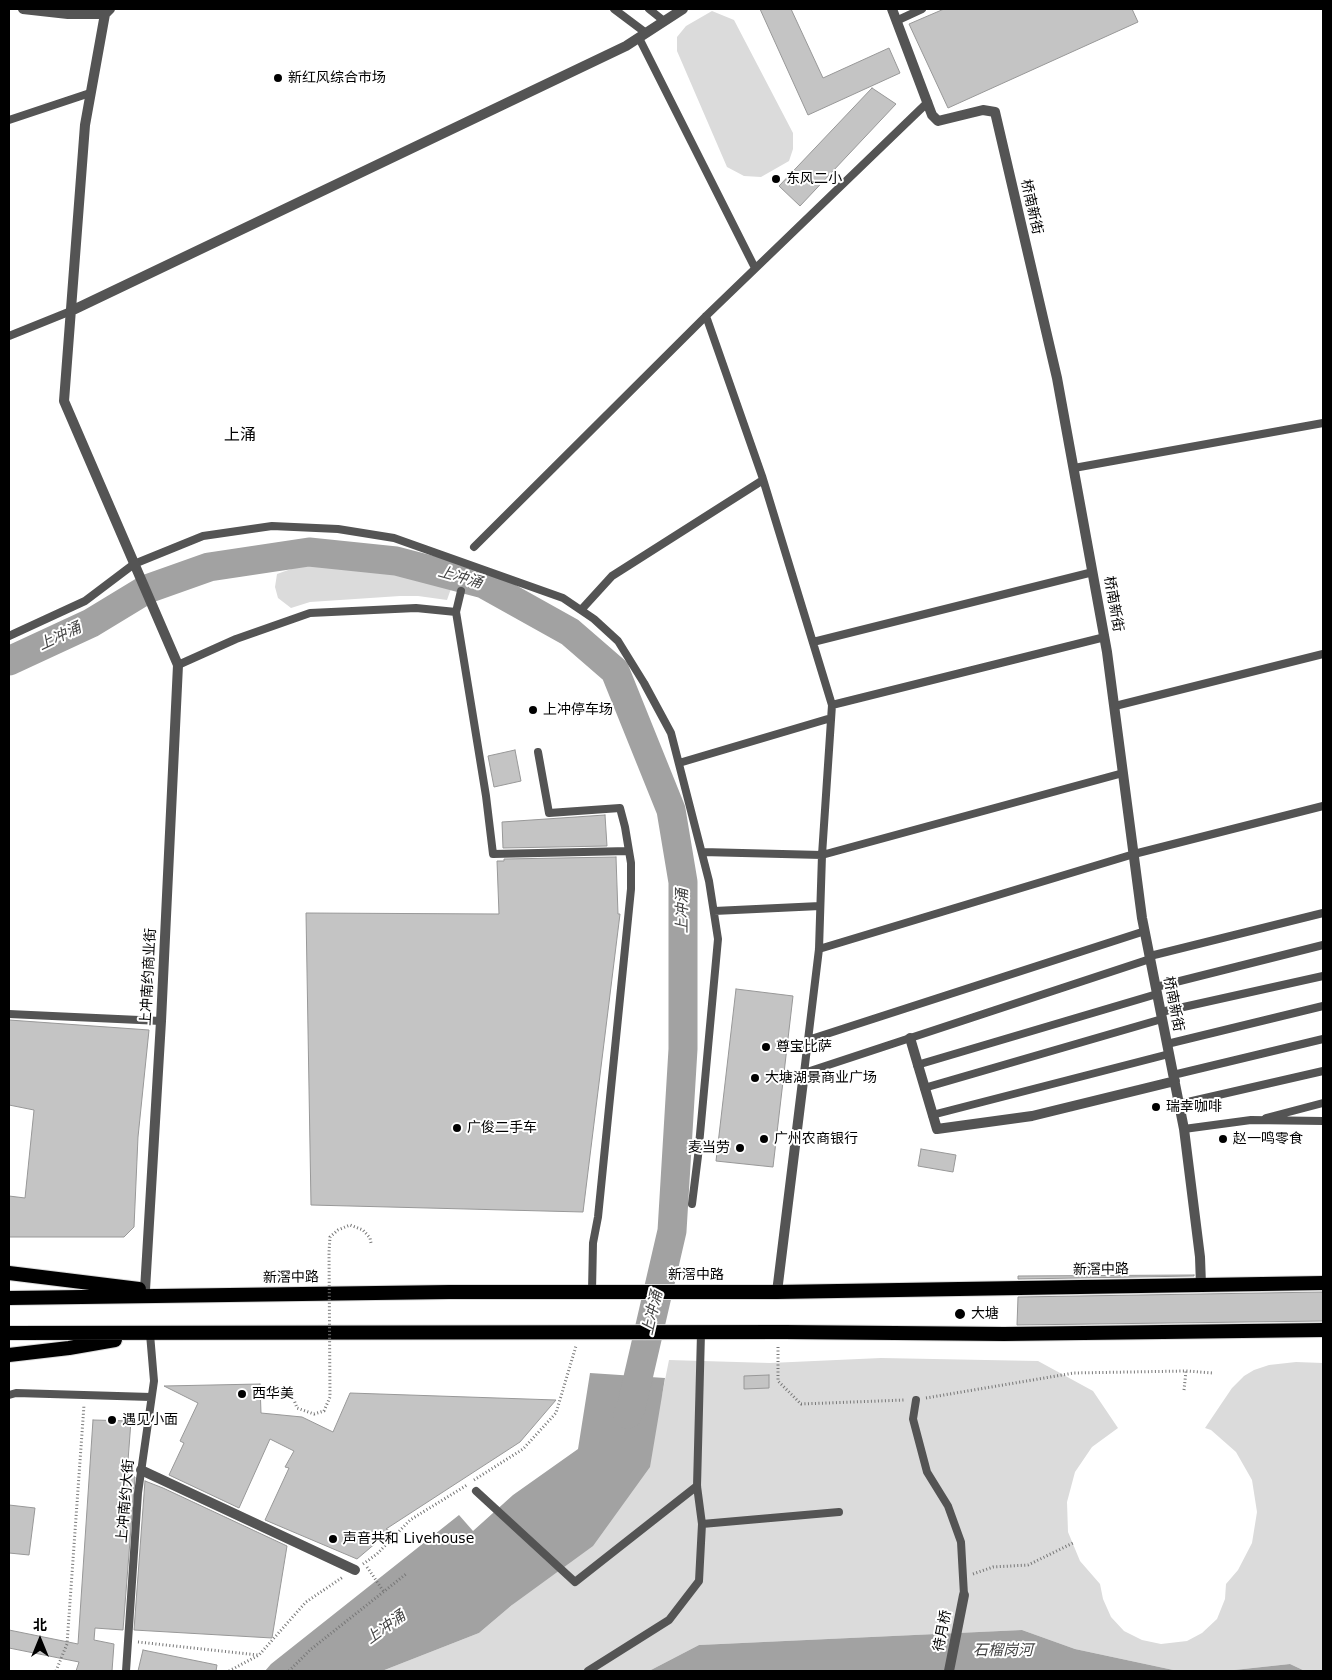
<!DOCTYPE html>
<meta charset="utf-8">
<style>
body{margin:0}
#map{position:relative;width:1332px;height:1680px;overflow:hidden;background:#fff;font-family:"DejaVu Sans","Noto Sans SC",sans-serif}
canvas{display:block}
.frame{position:absolute;inset:0;border:10px solid #000;pointer-events:none}
.north{position:absolute;left:15px;top:1615px;width:50px;height:50px;-webkit-text-stroke:4px #fff;paint-order:stroke;rotate:0deg;font-size:14px;font-weight:700;line-height:20px;text-align:center;color:#000}
.north::after{content:'';display:block;margin:auto;width:18px;height:22px;background:#000;clip-path:polygon(50% 0,100% 100%,50% 72%,0 100%)}
</style>
<div id="map">
<canvas width="1332" height="1680"></canvas>
<div class="frame"></div>
<div class="north">北</div>
</div>
<script>
const context = document.querySelector('canvas').getContext('2d');
context.lineJoin = 'round';
function fill(path, color) {
  context.fillStyle = color;
  context.fill(path, 'evenodd');
}
function shape(rows) {
  const path = new Path2D();
  for (const r of rows) {
    path.moveTo(r[0], r[1]);
    for (let i = 2; i < r.length; i += 2) path.lineTo(r[i], r[i + 1]);
  }
  return path;
}
function stroke(path, color, width, dash) {
  context.strokeStyle = color;
  context.lineWidth = width;
  context.lineCap = dash ? 'butt' : 'round';
  context.setLineDash(dash || []);
  context.stroke(path);
}
function label(font, color, halo, rows, align = 'center') {
  context.font = font + ' "DejaVu Sans","Noto Sans SC",sans-serif';
  context.lineWidth = 4;
  context.setLineDash([]);
  context.textBaseline = 'middle';
  context.strokeStyle = halo;
  context.fillStyle = color;
  for (const [text, x, y, turn = 0] of rows) {
    context.save();
    context.translate(x, y);
    context.rotate((+turn || 0) * Math.PI / 180);
    context.textAlign = isNaN(turn) ? turn : align;
    if (halo) context.strokeText(text, 0, 0);
    context.fillText(text, 0, 0);
    context.restore();
  }
}
fill(shape([
 [712,11,734,20,793,133,793,149,789,161,761,177,744,176,727,167,677,51,677,37,686,26],
 [308,563,406,572,453,583,447,600,418,596,400,596,310,602,291,608,278,598,275,587,277,574],
 [881,1358,1038,1361,1093,1391,1118,1428,1092,1447,1075,1472,1067,1502,1068,1532,1080,1561,1100,1584,1103,1599,1111,1617,1124,1631,1142,1640,1161,1644,1187,1641,1202,1633,1217,1619,1225,1599,1226,1584,1238,1570,1252,1543,1257,1512,1252,1480,1236,1452,1211,1430,1205,1428,1232,1388,1244,1376,1254,1370,1269,1365,1296,1362,1323,1363,1323,1671,1305,1671,1290,1664,1225,1671,1178,1671,1075,1649,1022,1630,699,1645,649,1671,382,1671,479,1633,512,1605,662,1395,669,1360,770,1363]
]), '#dbdbdb');
fill(shape([
 [590,1373,665,1378,650,1467,593,1546,512,1605,479,1633,382,1671,265,1671,271,1664,459,1515,473,1531,513,1495,578,1449],
 [1022,1630,1075,1649,1178,1671,649,1671,699,1645],
 [1290,1664,1305,1671,1225,1671]
]), '#a2a2a2');
stroke(shape([
 [9,661,91,623,147,589,209,567,309,552,396,561,484,584,570,632,615,671,671,810,683,882,683,1049,672,1231,631,1408,628,1414]
]), '#a2a2a2', 29);
const building = shape([
 [760,9,791,9,823,78,889,48,900,73,808,115,760,9],
 [944,9,1132,9,1138,22,948,108,909,24,944,9],
 [872,88,896,104,800,206,779,186,872,88],
 [515,750,521,781,494,787,488,756,515,750],
 [605,815,607,846,503,848,502,822,605,815],
 [616,857,618,914,620,914,583,1212,311,1205,306,913,499,914,497,861,504,861,504,859,616,857],
 [736,989,793,996,773,1167,716,1161,736,989],
 [9,1020,149,1030,138,1137,134,1227,124,1237,9,1237,9,1196,25,1198,34,1110,9,1105,9,1020],
 [921,1149,956,1155,953,1172,918,1166,921,1149],
 [1194,1275,1194,1276,1018,1279,1018,1276,1194,1275],
 [1323,1292,1323,1321,1017,1325,1018,1297,1323,1292],
 [769,1375,769,1388,744,1389,744,1376,769,1375],
 [260,1384,261,1413,302,1417,333,1432,350,1393,556,1400,520,1442,386,1529,390,1531,357,1559,265,1520,289,1468,285,1467,294,1451,270,1439,239,1508,169,1475,184,1443,180,1441,198,1403,164,1386,260,1384],
 [93,1420,131,1421,127,1474,135,1477,123,1630,95,1628,94,1640,114,1644,112,1671,76,1671,79,1662,9,1648,9,1630,78,1644,93,1420],
 [145,1481,163,1488,287,1546,272,1638,134,1630,145,1481],
 [9,1505,35,1508,29,1555,9,1553,9,1505],
 [143,1650,217,1665,216,1671,138,1671,143,1650]
]);
fill(building, '#c4c4c4');
stroke(building, '#989898', 1);
const trunk = shape([
 [9,1273,139,1289],
 [9,1298,449,1292,777,1292,1323,1283],
 [9,1333,785,1332,1004,1334,1323,1330],
 [9,1355,69,1348,115,1340]
]);
stroke(trunk, '#dbdbdb', 16);
stroke(shape([
 [778,1347,778,1381,801,1404,905,1400],
 [1184,1390,1186,1371],
 [926,1398,1074,1373,1186,1371,1213,1373],
 [474,1480,523,1449,556,1413,576,1346],
 [363,1564,377,1554,410,1520,467,1485],
 [367,1567,384,1592],
 [973,1574,993,1567,1028,1565,1073,1543],
 [138,1642,258,1655],
 [56,1671,67,1644,84,1405],
 [229,1671,259,1655,306,1602,343,1577],
 [289,1671,310,1650,406,1574]
]), '#767676', 3, [1, 2.5]);
stroke(shape([
 [614,9,646,33],
 [649,9,664,21],
 [896,21,922,9],
 [639,38,755,268],
 [9,120,90,93],
 [706,316,762,476,832,705,822,855,819,949,804,1073,1150,959],
 [9,336,71,311],
 [1074,468,1323,423],
 [474,547,706,316,928,102],
 [461,591,456,612,486,796,493,854,629,851],
 [581,610,612,576,763,480],
 [9,636,85,601,134,564,203,536,272,526,338,529,394,538,563,598,594,619,618,641,644,683,671,733,709,881,718,939,698,1156,692,1204],
 [813,642,1093,572],
 [178,665,236,639,310,613,416,608,456,612],
 [832,705,1105,637],
 [1115,706,1323,654],
 [538,752,549,813,620,808,625,827,631,863,631,889,598,1217,593,1243,592,1291],
 [679,763,831,718],
 [702,852,822,855,1123,773],
 [714,911,820,906],
 [819,949,1134,854,1323,806],
 [1150,956,1323,913],
 [1156,987,1323,945],
 [1161,1012,1323,976],
 [9,1014,161,1021],
 [808,1040,1145,931],
 [1167,1044,1323,1006],
 [917,1065,1157,994],
 [1173,1075,1323,1039],
 [924,1088,1162,1019],
 [1179,1104,1323,1071],
 [932,1115,1169,1054],
 [1266,1118,1323,1103],
 [1184,1129,1251,1120,1323,1121],
 [701,1333,697,1486,702,1524,839,1512],
 [9,1395,16,1393,151,1397],
 [916,1400,913,1419,927,1472,948,1506,961,1542,964,1595],
 [476,1491,575,1582,697,1486],
 [126,1671,138,1493,154,1381,150,1334],
 [588,1671,669,1620,699,1581,702,1524]
]), '#545454', 8);
stroke(shape([
 [949,1671,964,1595]
]), '#545454', 10);
stroke(shape([
 [23,9,68,14,105,14],
 [110,9,105,14,85,125,64,401,178,665,161,1021,145,1290],
 [892,9,932,115,938,121,983,110,995,112,1057,378,1107,652,1142,918,1184,1129,1200,1257,1201,1285],
 [71,311,626,46,683,9],
 [910,1038,937,1129,1032,1116,1175,1081],
 [777,1292,804,1073],
 [141,1470,355,1570]
]), '#545454', 10);
stroke(trunk, '#000', 14);
stroke(shape([
 [291,1392,297,1408,314,1414,324,1411,330,1397,329,1252,330,1237,338,1230,350,1225,363,1230,370,1238,371,1243]
]), '#767676', 3, [1, 2.5]);
for (const [x, y, r, color] of [
 [278,78,5,"#000"],
 [776,179,5,"#000"],
 [533,710,5,"#000"],
 [766,1047,5,"#000"],
 [755,1078,5,"#000"],
 [1156,1107,5,"#000"],
 [457,1128,5,"#000"],
 [764,1139,5,"#000"],
 [1223,1139,5,"#000"],
 [740,1148,5,"#000"],
 [960,1314,6,"#000"],
 [242,1394,5,"#000"],
 [112,1420,5,"#000"],
 [333,1539,5,"#000"]
]) {
  const dot = new Path2D();
  dot.arc(x, y, r, 0, 2 * Math.PI);
  context.fillStyle = color;
  context.fill(dot);
  stroke(dot, '#fff', 2);
}
label('14px', '#000', '#fff', [
 ["新红风综合市场",288,78],
 ["东风二小",786,179],
 ["上冲停车场",543,710],
 ["尊宝比萨",776,1047],
 ["大塘湖景商业广场",765,1078],
 ["瑞幸咖啡",1166,1107],
 ["广俊二手车",467,1128],
 ["广州农商银行",774,1139],
 ["赵一鸣零食",1233,1139],
 ["麦当劳",730,1148,"right"],
 ["大塘",971,1314],
 ["西华美",252,1394],
 ["遇见小面",122,1420],
 ["声音共和 Livehouse",343,1539]
], 'left');
label('14px', '#000', '#fff', [
 ["桥南新街",1031,207,77],
 ["桥南新街",1113,604,80],
 ["上冲南约商业街",149,977,-87],
 ["桥南新街",1173,1004,79],
 ["新滘中路",1101,1270,-1],
 ["新滘中路",696,1275],
 ["新滘中路",291,1278,-1],
 ["上冲南约大街",126,1501,-85],
 ["待月桥",943,1631,-79]
]);
label('italic 15px', '#434343', '#fff', [
 ["上冲涌",460,578,16],
 ["上冲涌",60,637,-25],
 ["上冲涌",683,911,-90],
 ["上冲涌",653,1313,-77],
 ["上冲涌",386,1628,-36],
 ["石榴岗河",1003,1651]
]);
label('16px', '#000', '#fff', [
 ["上涌",240,436]
]);
</script>
